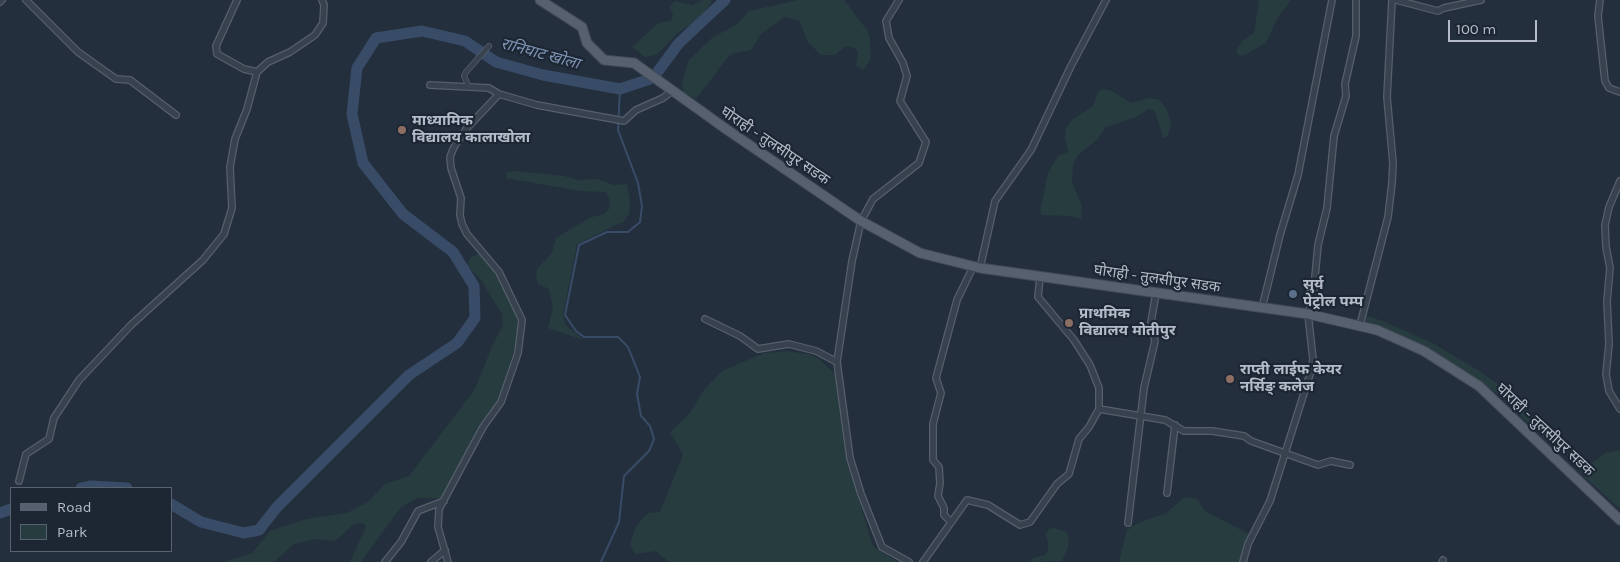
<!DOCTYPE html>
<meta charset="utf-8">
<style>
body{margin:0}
#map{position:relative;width:1620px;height:562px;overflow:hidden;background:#242f3e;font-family:Karla,sans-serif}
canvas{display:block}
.legend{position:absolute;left:10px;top:487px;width:162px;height:65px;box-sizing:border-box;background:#1d2633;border:1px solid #59626f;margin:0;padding:6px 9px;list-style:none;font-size:15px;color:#b4bcc9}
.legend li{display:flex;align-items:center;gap:10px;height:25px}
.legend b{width:25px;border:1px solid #59626f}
.scale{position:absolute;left:1448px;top:20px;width:89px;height:22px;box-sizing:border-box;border:2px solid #b4bcc9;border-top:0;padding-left:6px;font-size:15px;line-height:18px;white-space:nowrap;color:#b4bcc9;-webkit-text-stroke:4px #1d2633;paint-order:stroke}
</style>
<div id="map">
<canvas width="1620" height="562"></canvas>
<ul class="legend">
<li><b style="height:6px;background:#56606e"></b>Road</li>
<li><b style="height:14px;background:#263c3f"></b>Park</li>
</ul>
<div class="scale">100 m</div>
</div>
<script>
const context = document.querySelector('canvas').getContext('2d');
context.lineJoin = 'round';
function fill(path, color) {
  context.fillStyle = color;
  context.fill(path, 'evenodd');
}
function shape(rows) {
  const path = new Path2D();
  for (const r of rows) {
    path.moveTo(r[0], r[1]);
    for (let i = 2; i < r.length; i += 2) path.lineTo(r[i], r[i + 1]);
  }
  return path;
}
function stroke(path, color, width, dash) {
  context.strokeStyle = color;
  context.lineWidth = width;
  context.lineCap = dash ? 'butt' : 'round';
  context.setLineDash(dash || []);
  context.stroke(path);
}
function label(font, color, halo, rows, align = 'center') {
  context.font = font + ' Karla,"Noto Sans Devanagari",sans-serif';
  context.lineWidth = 4.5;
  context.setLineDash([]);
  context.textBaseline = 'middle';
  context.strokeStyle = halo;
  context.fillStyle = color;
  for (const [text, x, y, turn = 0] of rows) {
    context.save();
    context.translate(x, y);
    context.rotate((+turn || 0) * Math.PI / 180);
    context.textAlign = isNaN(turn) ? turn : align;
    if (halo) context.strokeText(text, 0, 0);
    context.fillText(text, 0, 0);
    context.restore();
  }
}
fill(shape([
 [703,0,713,0,699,20,680,31,656,55,645,57,632,47,658,23,671,21,673,14,669,7,675,1,692,5],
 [798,0,844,0,867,30,870,39,871,58,864,70,856,66,858,52,855,48,846,46,835,55,821,55,808,42,799,21,785,17,761,34,751,50,732,54,728,57,696,99,684,94,682,84,688,61,713,37,736,25,749,11],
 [1259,0,1291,0,1277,19,1266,43,1242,56,1237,54,1237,49,1242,41,1254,33],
 [1102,89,1112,91,1131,103,1150,98,1160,100,1166,108,1171,122,1168,136,1163,138,1156,114,1154,110,1149,109,1136,117,1106,127,1098,139,1078,155,1073,164,1072,183,1082,205,1081,219,1071,216,1042,215,1040,211,1048,173,1058,156,1068,152,1065,138,1066,128,1072,120,1093,106,1098,92],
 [515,171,564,176,579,180,597,179,614,185,627,184,630,202,629,214,623,222,577,244,563,315,566,325,584,340,548,328,553,307,549,289,538,284,536,277,537,269,552,253,556,238,591,217,603,215,609,209,610,200,606,192,580,191,506,178,507,173],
 [478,254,482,255,494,271,513,305,520,331,498,402,479,426,441,498,418,498,401,507,361,562,350,562,365,529,366,525,361,523,353,525,335,541,317,539,294,544,274,562,225,562,252,553,270,531,306,519,347,513,368,502,385,484,409,476,475,389,493,344,503,325,502,314,481,280,467,265,470,258],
 [1367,316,1383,321,1434,344,1481,372,1506,390,1556,437,1547,442,1500,396,1477,379,1429,350,1365,322],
 [787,351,808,354,819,359,835,374,846,459,873,546,897,562,669,562,656,551,635,554,630,545,634,531,640,521,649,513,660,512,683,455,670,432,690,413,703,391,722,371,764,353],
 [1620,450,1620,509,1579,472,1605,453],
 [1185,497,1197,499,1205,511,1249,534,1239,562,1119,562,1127,530,1138,523,1166,513],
 [1054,528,1066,532,1069,538,1068,547,1062,561,1031,562,1031,559,1045,555,1048,550,1048,541,1045,534,1049,529]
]), '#263c3f');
stroke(shape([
 [601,562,619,522,624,476,649,451,654,439,650,426,641,416,637,394,640,377,628,347,618,337,584,337,576,331,565,315,579,245,607,232,628,232,640,222,642,206,638,183,618,130,620,89]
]), '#394c67', 2);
stroke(shape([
 [81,488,90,486,127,488],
 [171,504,201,522,244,533,259,530,277,507,409,375,457,343,475,318,474,286,453,252,403,214,363,163,352,114,357,68,376,38,422,31,465,41,496,62,543,75,620,89,653,78,679,43,725,0],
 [0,513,11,509]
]), '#394c67', 11);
const pedestrian = shape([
 [468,85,464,76,466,72,489,46]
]);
const minor = shape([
 [26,0,78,52,116,79,130,80,176,115],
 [237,0,216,46,217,54,244,69,257,72],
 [899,0,886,21,889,38,903,63,907,76,900,101,926,142,919,163,873,199,861,221,852,261,837,362,850,458,861,494,882,547,909,562],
 [1396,0,1438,11,1444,8,1481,0],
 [1600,0,1598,16,1605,81,1609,88,1620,92],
 [0,2,2,0],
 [430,85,489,88,499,94],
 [1620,181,1609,207,1605,225,1606,247,1610,268,1607,301,1609,344,1606,374,1609,391,1620,409],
 [980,268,995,201,1031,150,1071,66,1106,0],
 [1262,308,1280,235,1298,175,1332,0],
 [705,319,740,336,758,349,789,344,816,351,837,362],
 [1360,325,1388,217,1392,183,1393,163,1387,97,1392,0],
 [1099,409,1165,420,1184,431,1212,431,1244,436,1251,441,1318,465,1331,461,1350,465],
 [19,481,26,454,49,439,54,418,79,380,131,325,203,260,224,234,232,208,230,167,235,139,247,109,257,72,268,62,290,52,315,35,323,23,324,5,322,0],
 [1167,493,1175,425],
 [951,522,944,515,944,508,938,496,940,483,939,467,933,460,933,424,941,393,936,378,957,300,973,267],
 [1128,523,1144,388,1155,341,1151,322,1156,293],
 [385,562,401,542,418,511,444,501],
 [431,562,445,550],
 [448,562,438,527,439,509,483,427,501,402,518,353,522,320,499,272,467,234,462,224,460,215,461,198,451,168,450,157,454,147,467,128,499,94,537,105,624,121,636,110,663,98,672,91],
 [923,562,967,500,988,505,1020,525,1030,522,1057,484,1069,474,1079,439,1089,427,1099,409,1099,388,1090,365,1074,340,1038,297,1040,277],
 [1243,562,1248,544,1270,501,1311,371,1313,359,1308,314,1313,298,1318,245,1327,208,1334,136,1346,96,1345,84,1356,36,1356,0],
 [1442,562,1443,560]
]);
const primary = shape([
 [540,0,582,27,587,43,604,60,634,63,726,129,861,221,920,253,980,268,1308,314,1377,330,1424,351,1479,386,1620,520]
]);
stroke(pedestrian, '#565f6c', 6);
stroke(minor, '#565f6c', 8);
stroke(primary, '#414a57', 11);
stroke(pedestrian, '#38414e', 4.5);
stroke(minor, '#38414e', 5.5);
stroke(primary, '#56606e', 9);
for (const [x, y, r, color] of [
 [402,130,5,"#8d6e63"],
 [1293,294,5,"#5c6f8a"],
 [1069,323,5,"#8d6e63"],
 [1230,379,5,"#8d6e63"]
]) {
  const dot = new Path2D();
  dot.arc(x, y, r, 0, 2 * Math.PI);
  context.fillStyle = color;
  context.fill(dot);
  stroke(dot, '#1d2633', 2);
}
label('bold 15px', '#b4bcc9', '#1d2633', [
 ["माध्यामिक",412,121],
 ["विद्यालय कालाखोला",412,138],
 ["सुर्य",1303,285],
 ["पेट्रोल पम्प",1303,302],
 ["प्राथमिक",1079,314],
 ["विद्यालय मोतीपुर",1079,331],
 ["राप्ती लाईफ केयर",1240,370],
 ["नर्सिङ् कलेज",1240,387]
], 'left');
label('15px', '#b4bcc9', '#1d2633', [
 ["घोराही - तुलसीपुर सडक",775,146,34],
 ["घोराही - तुलसीपुर सडक",1157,279,8],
 ["घोराही - तुलसीपुर सडक",1545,430,43]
]);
label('italic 16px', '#7c92b1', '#1d2633', [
 ["रानिघाट खोला",540,54,15]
]);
</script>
